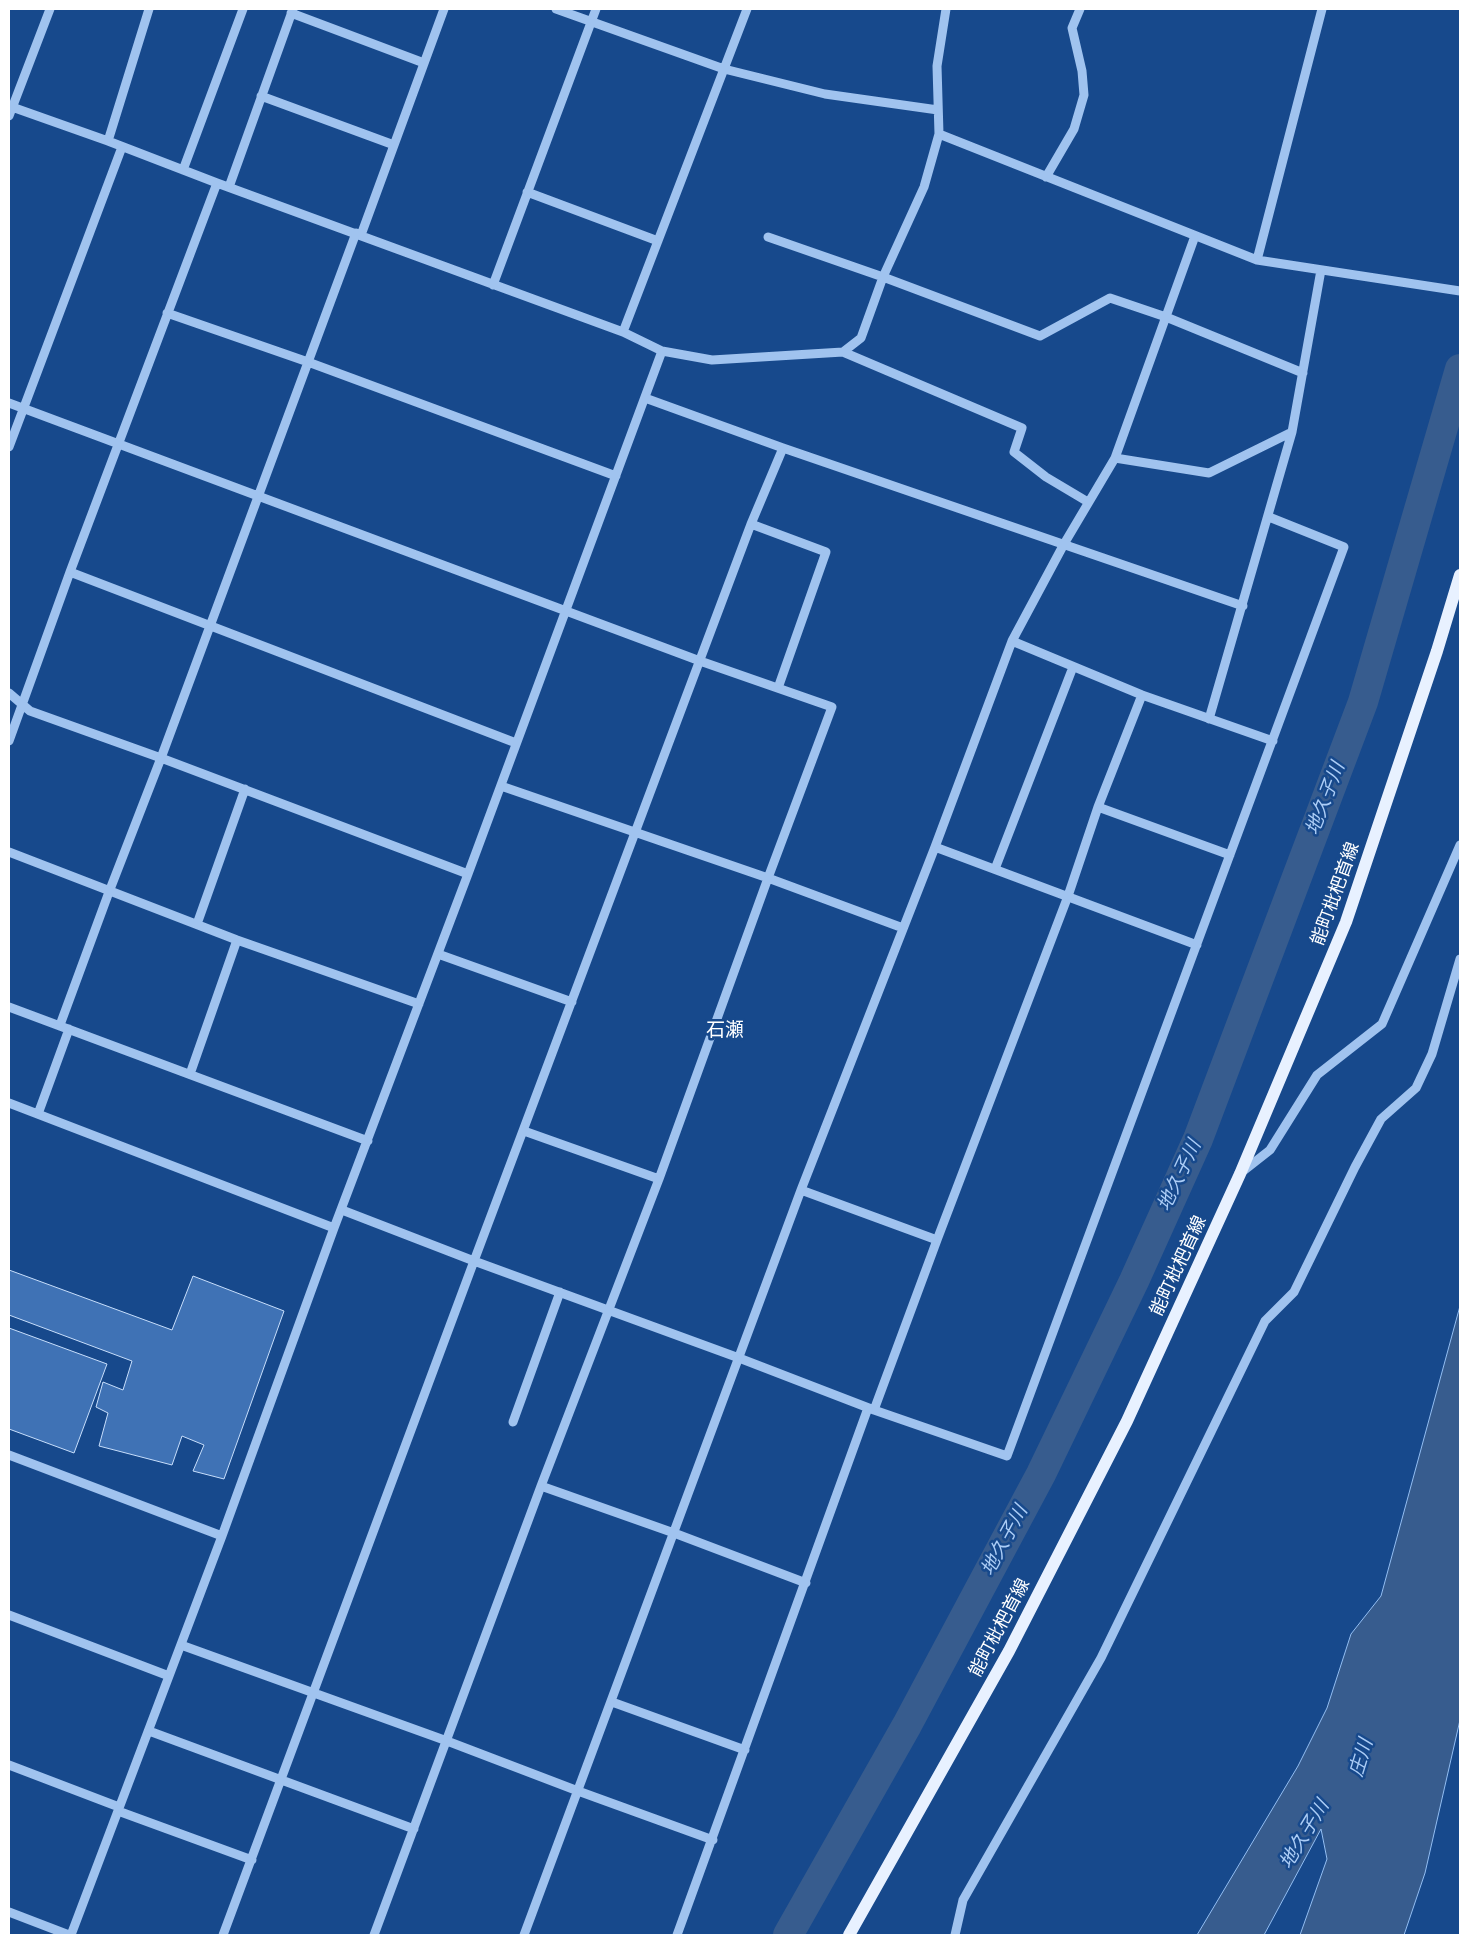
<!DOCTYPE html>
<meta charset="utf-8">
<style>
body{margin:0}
#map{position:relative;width:1469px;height:1944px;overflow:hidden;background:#17498c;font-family:"Archivo Narrow",sans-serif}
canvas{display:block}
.frame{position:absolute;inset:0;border:10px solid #fff;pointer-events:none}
</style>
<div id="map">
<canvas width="1469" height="1944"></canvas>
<div class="frame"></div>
</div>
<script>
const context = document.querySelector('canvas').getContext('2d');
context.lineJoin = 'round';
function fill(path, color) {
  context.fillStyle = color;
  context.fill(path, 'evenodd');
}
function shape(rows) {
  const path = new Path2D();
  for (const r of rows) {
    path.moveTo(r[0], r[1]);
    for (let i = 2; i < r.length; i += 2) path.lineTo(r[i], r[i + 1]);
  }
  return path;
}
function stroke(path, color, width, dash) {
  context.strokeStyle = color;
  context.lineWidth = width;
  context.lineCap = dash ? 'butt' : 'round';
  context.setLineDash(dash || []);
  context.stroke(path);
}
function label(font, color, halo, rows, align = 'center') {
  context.font = font + ' "Archivo Narrow","Noto Sans JP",sans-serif';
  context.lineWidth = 5;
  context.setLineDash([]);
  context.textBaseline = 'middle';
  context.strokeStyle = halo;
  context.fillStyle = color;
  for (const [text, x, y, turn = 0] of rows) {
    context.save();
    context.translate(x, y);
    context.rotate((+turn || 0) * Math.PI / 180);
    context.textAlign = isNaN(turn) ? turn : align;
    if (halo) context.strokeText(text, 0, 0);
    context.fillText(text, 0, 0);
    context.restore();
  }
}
const water = shape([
 [1460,1306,1460,1720,1425,1873,1404,1935,1300,1935,1327,1859,1321,1829,1264,1935,1197,1935,1298,1766,1327,1708,1351,1634,1381,1596,1460,1306]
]);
fill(water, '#375c8e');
stroke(water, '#93bef2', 1);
stroke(shape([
 [788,1935,907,1725,1041,1474,1134,1281,1198,1139,1363,702,1460,369]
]), '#375c8e', 30);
const building = shape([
 [9,1270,172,1330,193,1276,284,1311,224,1479,193,1471,204,1445,182,1436,172,1465,99,1446,108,1413,96,1407,103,1382,123,1390,132,1361,9,1315,9,1270],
 [9,1328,107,1364,74,1453,9,1429,9,1328]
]);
fill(building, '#3f72b5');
stroke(building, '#c7defb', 1);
stroke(shape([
 [556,9,724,69,825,94,938,110],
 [291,13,424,63],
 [261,96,394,145],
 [12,107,108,141,217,183,623,332,662,351,712,360,843,352,861,338,883,277,924,187,939,134,937,66,946,9],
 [9,116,50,9],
 [939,134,1257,260,1460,291],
 [108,141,149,9],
 [183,170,243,9],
 [1046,177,1074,129,1084,95,1082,71,1072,28,1080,9],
 [229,187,293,9],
 [527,192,658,241],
 [361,235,444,9],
 [768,237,883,277,1040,336,1110,298,1166,317,1303,373],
 [1257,260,1322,9],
 [493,285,596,9],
 [167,313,308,362,616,476],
 [623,332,747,9],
 [843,352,1022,428,1014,452,1046,477,1088,502],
 [645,398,783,448,1243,606],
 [9,403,700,661,832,707,768,878,659,1179],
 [9,447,122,147],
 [1115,458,1209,473,1292,432],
 [751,524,826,552,778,688],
 [70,572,516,743],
 [1012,641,1142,695,1273,741],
 [9,693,30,711,161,758,468,874],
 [1209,719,1292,432,1321,270],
 [9,741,70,572,217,183],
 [501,786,768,878,903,928],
 [1098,807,1230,855],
 [935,847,1197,945],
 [9,852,237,940,419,1004],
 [995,869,1073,667],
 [197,924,245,789],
 [438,954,572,1002],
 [9,1007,368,1141],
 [60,1025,109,892,161,758,356,233],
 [190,1074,237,940],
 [9,1103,334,1228],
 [38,1114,69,1029],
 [1242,1172,1270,1150,1317,1075,1382,1024,1460,845],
 [801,1190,937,1240,874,1410],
 [342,1210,474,1261,739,1358,874,1410,1007,1456,1344,547,1269,517],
 [937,1240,1068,896,1098,807,1142,695],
 [513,1422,560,1292],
 [9,1455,222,1536],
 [541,1486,674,1533,806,1583],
 [9,1615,169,1676],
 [181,1645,447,1741,578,1791,713,1840],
 [612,1702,745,1750],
 [149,1731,414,1829],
 [9,1765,119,1807],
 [118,1811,252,1860],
 [9,1912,69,1935],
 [71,1935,222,1536,334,1228,468,874,662,351],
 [223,1935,474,1261,751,524,783,448],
 [374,1935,541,1486,659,1179,524,1131],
 [524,1935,801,1190,935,847,1012,641,1064,544,1115,458,1195,236],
 [677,1935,868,1408],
 [955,1935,963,1900,1101,1658,1265,1321,1294,1292,1355,1167,1381,1119,1416,1088,1432,1054,1460,959]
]), '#a0c3ef', 9);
stroke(shape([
 [849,1935,1009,1651,1127,1421,1240,1174,1346,922,1437,651,1460,575]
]), '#e8f1ff', 12);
label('18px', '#fff', '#17498c', [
 ["能町枇杷首線",1336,894,-70],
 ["能町枇杷首線",1179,1266,-65],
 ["能町枇杷首線",1000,1628,-62]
]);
label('italic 19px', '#accdf6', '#17498c', [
 ["地久子川",1326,799,-69],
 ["地久子川",1180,1176,-65],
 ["地久子川",1005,1541,-62],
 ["庄川",1362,1758,-73],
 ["地久子川",1305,1835,-59]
]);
label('19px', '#fff', '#17498c', [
 ["石瀬",725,1031]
]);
</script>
